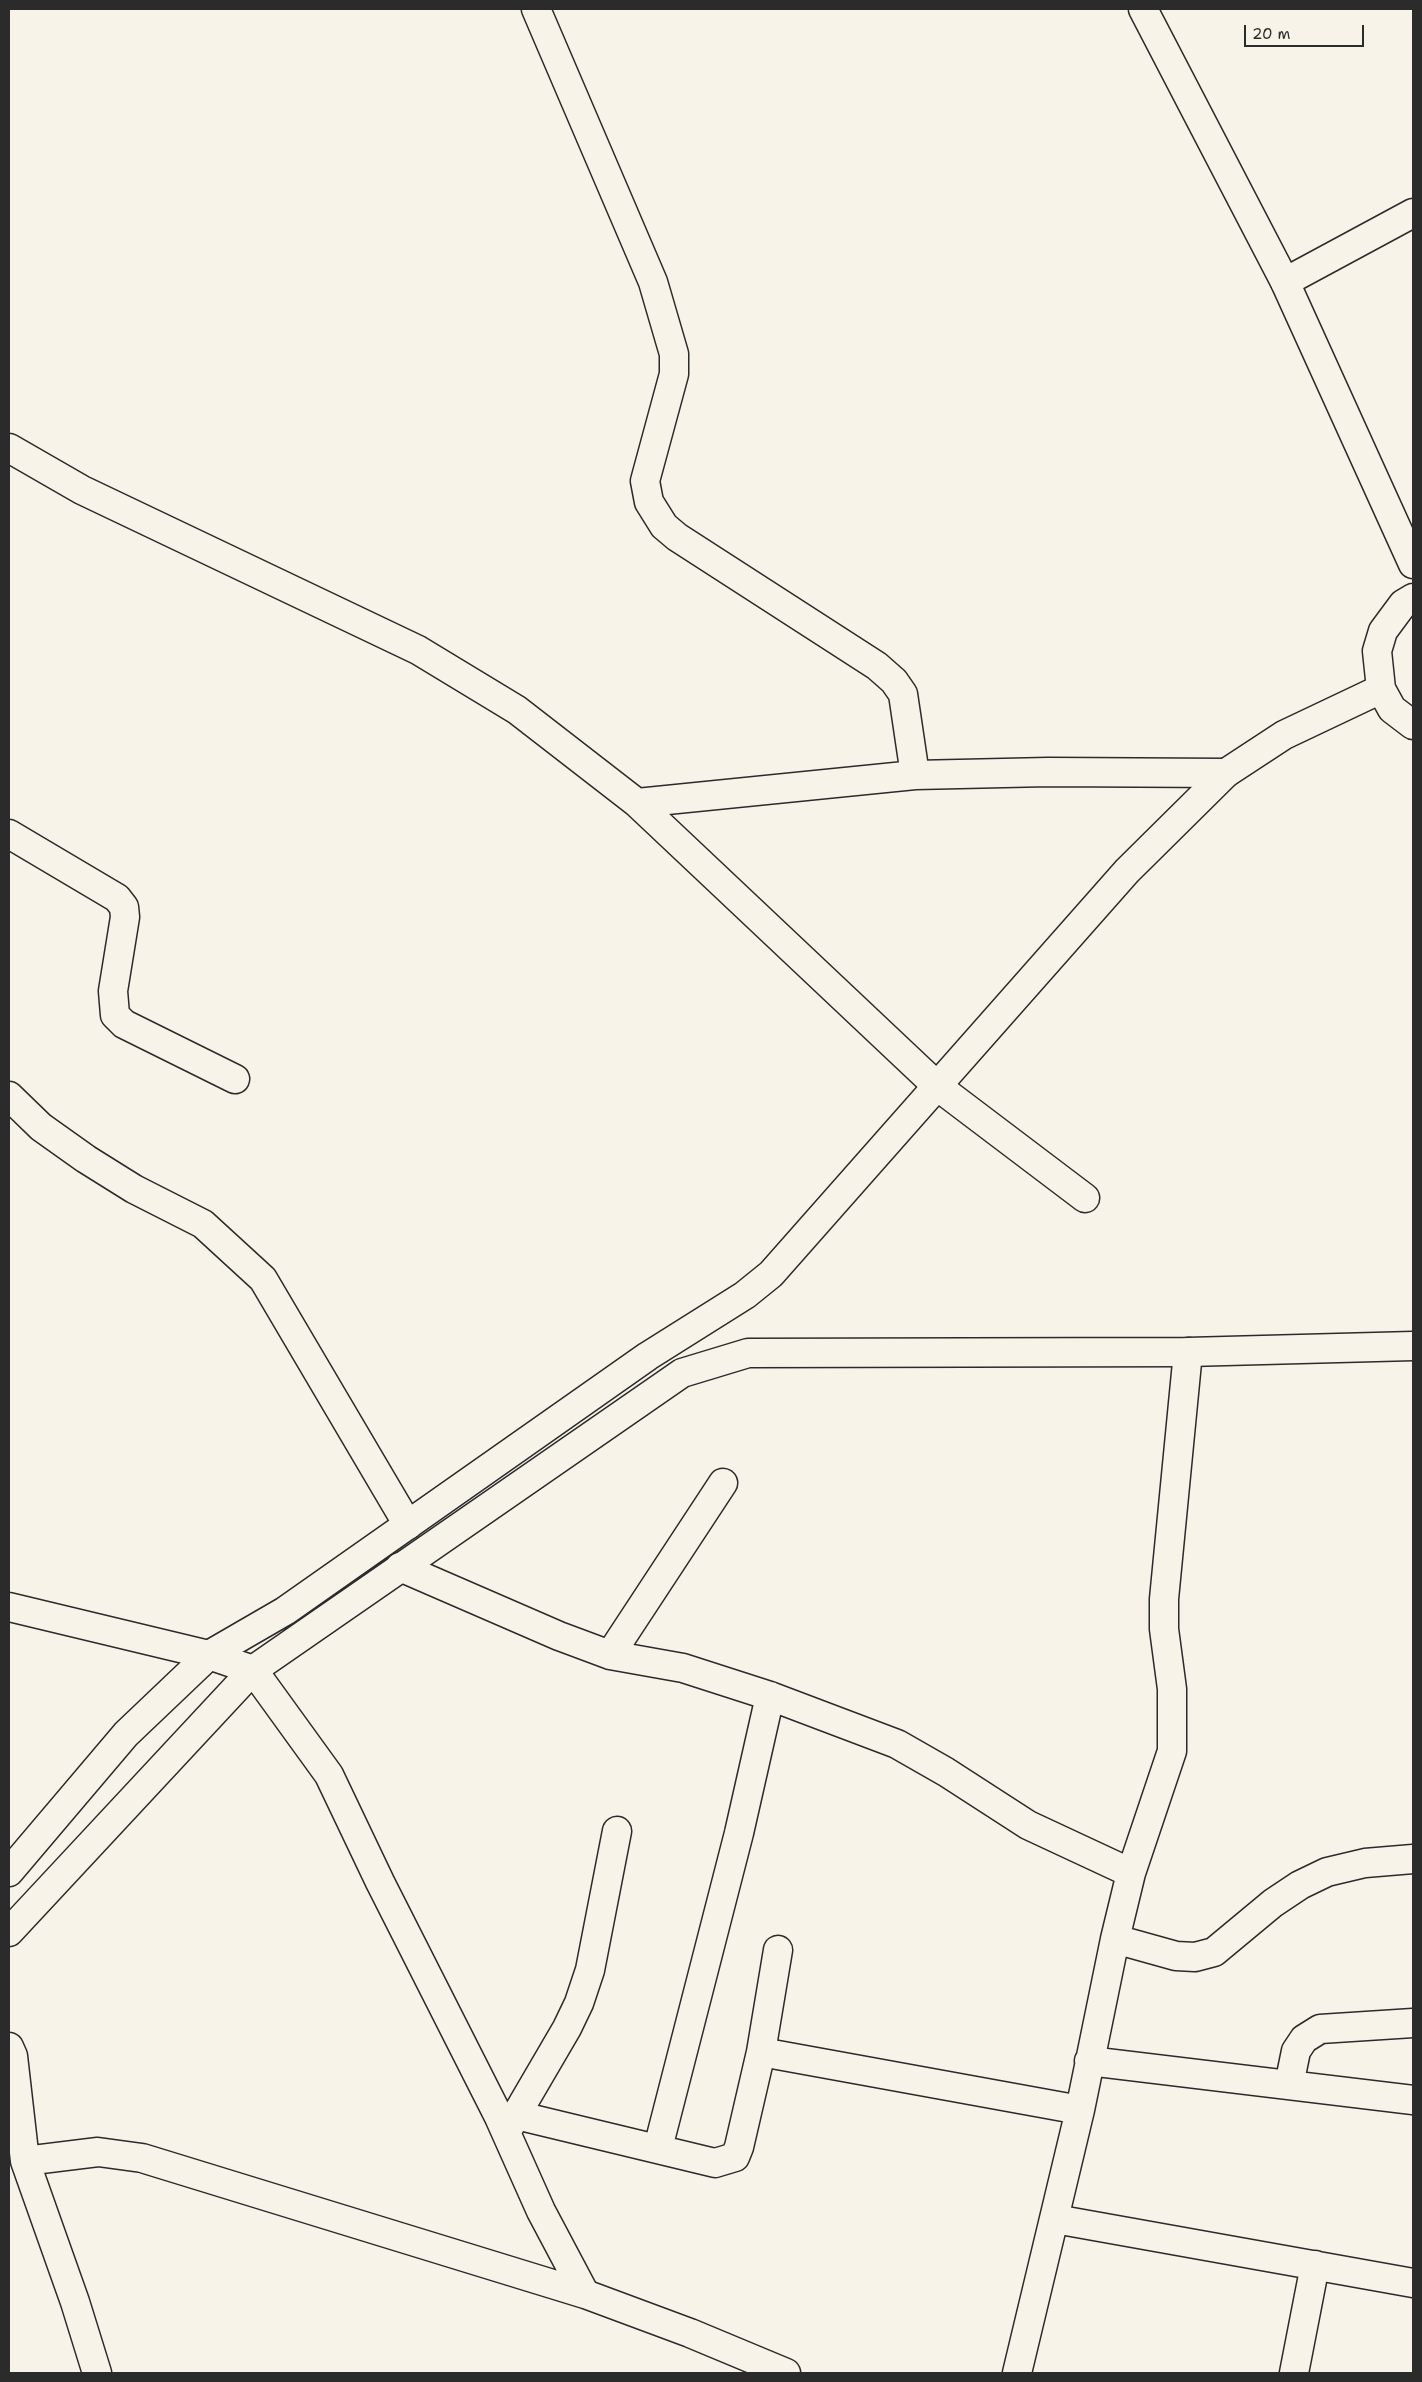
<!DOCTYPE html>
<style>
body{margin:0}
#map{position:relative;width:1422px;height:2382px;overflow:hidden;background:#f7f3e8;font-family:"Shantell Sans",sans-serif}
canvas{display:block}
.frame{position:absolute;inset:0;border:10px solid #2b2b2b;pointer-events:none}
.scale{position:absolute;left:1244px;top:25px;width:120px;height:22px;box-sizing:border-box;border:2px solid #2b2b2b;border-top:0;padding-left:6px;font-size:15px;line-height:18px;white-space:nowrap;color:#2b2b2b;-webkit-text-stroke:4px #f7f3e8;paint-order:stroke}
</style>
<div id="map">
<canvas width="1422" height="2382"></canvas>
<div class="frame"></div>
<div class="scale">20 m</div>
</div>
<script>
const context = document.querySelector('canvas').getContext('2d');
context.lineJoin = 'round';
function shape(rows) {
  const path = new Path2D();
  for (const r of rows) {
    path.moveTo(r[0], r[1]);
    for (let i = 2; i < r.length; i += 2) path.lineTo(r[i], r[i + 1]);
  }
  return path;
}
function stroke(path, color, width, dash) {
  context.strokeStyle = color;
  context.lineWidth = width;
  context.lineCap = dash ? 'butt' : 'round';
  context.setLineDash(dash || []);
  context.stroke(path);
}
const minor = shape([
 [536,9,653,282,674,354,674,374,645,481,649,502,664,526,677,537,877,666,894,681,903,694,915,775],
 [1285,282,1413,213],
 [9,448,82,490,418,650,517,710,637,803,937,1086,1085,1198],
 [637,803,915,775,1048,772,1226,773],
 [9,834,117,898,124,907,125,917,113,991,115,1015,124,1024,235,1079],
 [9,1096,41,1127,86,1159,134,1189,203,1224,263,1279,408,1525],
 [400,1567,559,1636,610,1655,683,1668,770,1696,897,1744,946,1772,1028,1825,1131,1873],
 [9,1607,209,1655,253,1670,329,1775,380,1882,499,2117,541,2211,585,2294],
 [610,1655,723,1483],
 [1115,1939,1176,1956,1195,1957,1214,1952,1273,1903,1300,1885,1327,1872,1365,1863,1413,1859],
 [9,2047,13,2056,25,2161,75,2302,97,2373],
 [761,2052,1080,2110],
 [1089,2061,1413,2100],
 [1289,2085,1296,2051,1304,2039,1320,2029,1413,2023],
 [516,2115,715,2163,735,2157,739,2147,761,2052,778,1950],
 [508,2129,567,2028,579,2003,590,1970,617,1831],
 [658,2148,739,1833,770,1696],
 [25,2161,98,2152,142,2158,585,2294,690,2333,786,2373],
 [1055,2219,1413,2283],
 [1017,2373,1080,2110,1115,1939,1131,1873,1172,1751,1172,1689,1164,1629,1164,1599,1188,1352],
 [1294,2373,1315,2265]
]);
const major = shape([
 [1143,9,1285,282,1413,564],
 [1413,598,1403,604,1383,631,1377,651,1381,689,1392,709,1413,725]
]);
const highway = shape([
 [9,1872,126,1734,209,1655,285,1611,648,1356,745,1295,771,1274,1127,871,1226,773,1284,735,1381,689],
 [9,1932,253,1670,682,1373,748,1353,1188,1352,1413,1346]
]);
stroke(minor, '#2b2b2b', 31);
stroke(major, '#2b2b2b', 31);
stroke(highway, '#2b2b2b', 31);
stroke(minor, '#f7f3e8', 28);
stroke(major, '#f7f3e8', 28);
stroke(highway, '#f7f3e8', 28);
</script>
